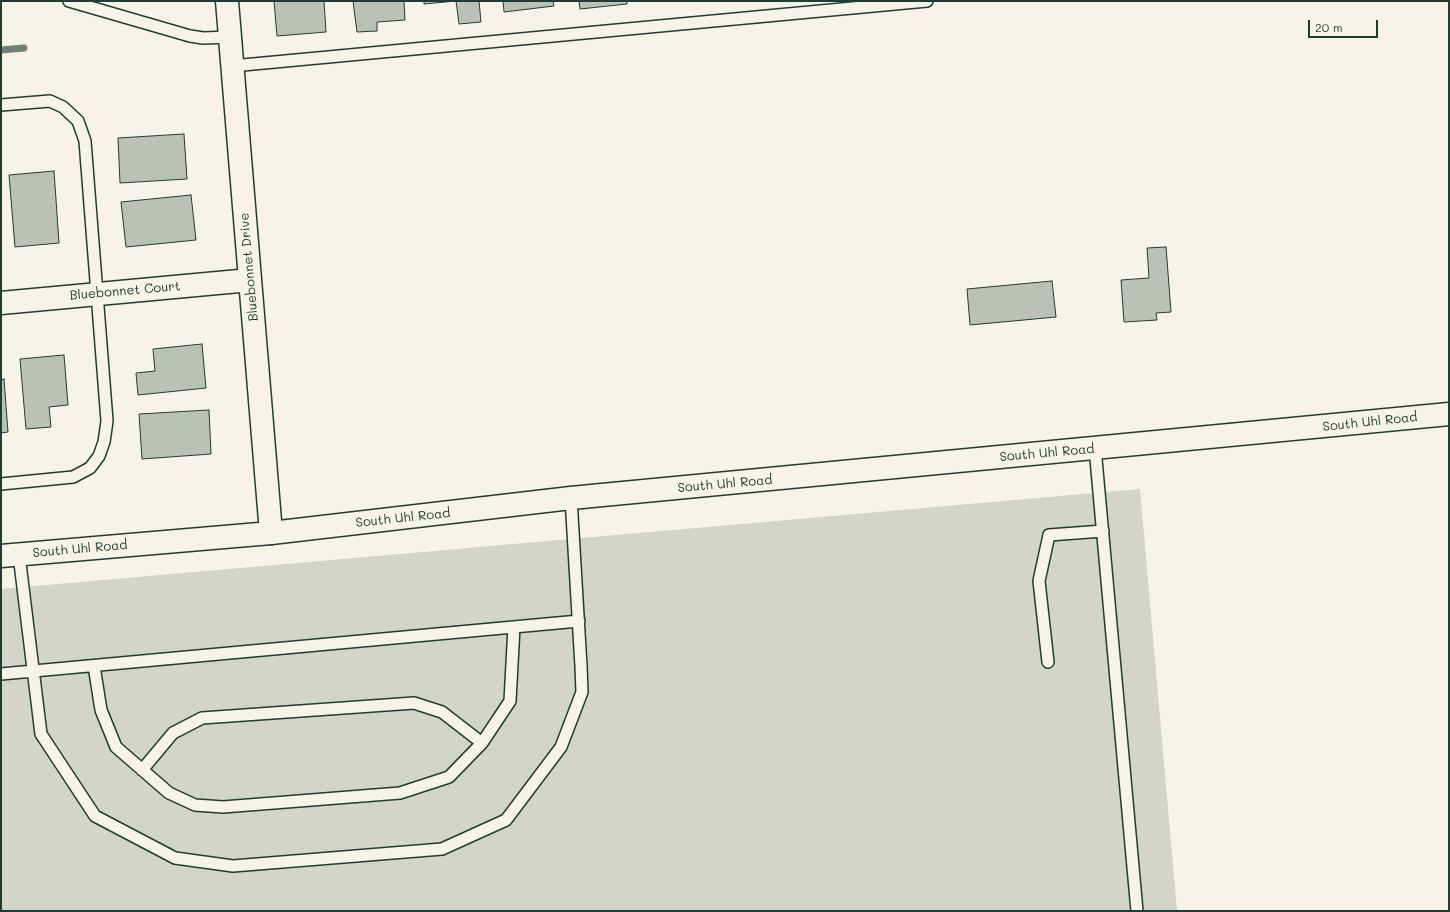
<!DOCTYPE html>
<style>
body{margin:0}
#map{position:relative;width:1450px;height:912px;overflow:hidden;background:#f7f3e8;font-family:Mali,sans-serif}
canvas{display:block}
.frame{position:absolute;inset:0;border:2px solid #1f3d34;pointer-events:none}
.scale{position:absolute;left:1308px;top:20px;width:70px;height:18px;box-sizing:border-box;border:2px solid #1f3d34;border-top:0;padding-left:5px;font-size:12px;line-height:14px;white-space:nowrap;color:#1f3d34;-webkit-text-stroke:3px #f7f3e8;paint-order:stroke}
</style>
<div id="map">
<canvas width="1450" height="912"></canvas>
<div class="frame"></div>
<div class="scale">20 m</div>
</div>
<script>
const context = document.querySelector('canvas').getContext('2d');
context.lineJoin = 'round';
function fill(path, color) {
  context.fillStyle = color;
  context.fill(path, 'evenodd');
}
function shape(rows) {
  const path = new Path2D();
  for (const r of rows) {
    path.moveTo(r[0], r[1]);
    for (let i = 2; i < r.length; i += 2) path.lineTo(r[i], r[i + 1]);
  }
  return path;
}
function stroke(path, color, width, dash) {
  context.strokeStyle = color;
  context.lineWidth = width;
  context.lineCap = dash ? 'butt' : 'round';
  context.setLineDash(dash || []);
  context.stroke(path);
}
function label(font, color, halo, rows, align = 'center') {
  context.font = font + ' Mali,sans-serif';
  context.lineWidth = 3;
  context.setLineDash([]);
  context.textBaseline = 'middle';
  context.strokeStyle = halo;
  context.fillStyle = color;
  for (const [text, x, y, turn = 0] of rows) {
    context.save();
    context.translate(x, y);
    context.rotate((+turn || 0) * Math.PI / 180);
    context.textAlign = isNaN(turn) ? turn : align;
    if (halo) context.strokeText(text, 0, 0);
    context.fillText(text, 0, 0);
    context.restore();
  }
}
fill(shape([
 [1140,489,1177,911,1,911,1,589]
]), '#d3d5ca');
stroke(shape([
 [1,50,24,48]
]), '#6f8077', 7);
const building = shape([
 [274,1,324,1,326,32,277,36,274,1],
 [353,1,404,1,405,20,377,22,377,31,357,32,353,1],
 [424,1,479,1,481,22,459,24,456,1,424,4,424,1],
 [503,1,553,1,554,6,504,12,503,1],
 [579,1,627,1,627,4,580,9,579,1],
 [184,134,187,179,120,183,118,138,184,134],
 [54,171,59,243,15,247,9,175,54,171],
 [191,195,196,240,126,247,121,202,191,195],
 [1166,247,1171,312,1156,313,1157,320,1124,322,1121,280,1149,278,1147,248,1166,247],
 [1052,281,1056,317,970,325,967,289,1052,281],
 [202,344,206,388,138,395,136,373,155,371,153,349,202,344],
 [64,355,68,405,49,407,51,427,26,429,20,359,64,355],
 [4,379,8,432,1,433,1,380,4,379],
 [209,410,211,454,142,459,139,414,209,410]
]);
fill(building, '#bbc1b6');
stroke(building, '#1f3d34', 1);
const lane = shape([
 [69,1,190,36,203,38,230,37],
 [232,66,927,1],
 [1,105,50,101,63,107,78,121,85,141,107,421,104,442,99,456,90,468,73,477,1,484],
 [1095,448,1137,911],
 [19,555,41,734,95,816,175,858,233,866,442,849,506,820,561,747,582,692,581,666,571,498],
 [1048,662,1039,581,1049,535,1103,531],
 [94,666,101,710,116,747,169,793,195,805,223,807,400,793,449,777,482,743,510,701,514,627],
 [1,674,579,621],
 [142,770,173,733,202,718,414,703,442,712,482,743]
]);
const street = shape([
 [227,1,271,533],
 [1,303,250,280]
]);
const secondary = shape([
 [1,556,271,533,571,498,1449,414]
]);
stroke(lane, '#1f3d34', 14);
stroke(street, '#1f3d34', 25);
stroke(secondary, '#1f3d34', 25);
stroke(lane, '#f7f3e8', 11);
stroke(street, '#f7f3e8', 22);
stroke(secondary, '#f7f3e8', 22);
label('13px', '#1f3d34', '#f7f3e8', [
 ["Bluebonnet Drive",249,267,-95],
 ["Bluebonnet Court",125,291,-5],
 ["South Uhl Road",1370,422,-6],
 ["South Uhl Road",1047,453,-5],
 ["South Uhl Road",725,484,-5],
 ["South Uhl Road",403,518,-6],
 ["South Uhl Road",80,549,-5]
]);
</script>
